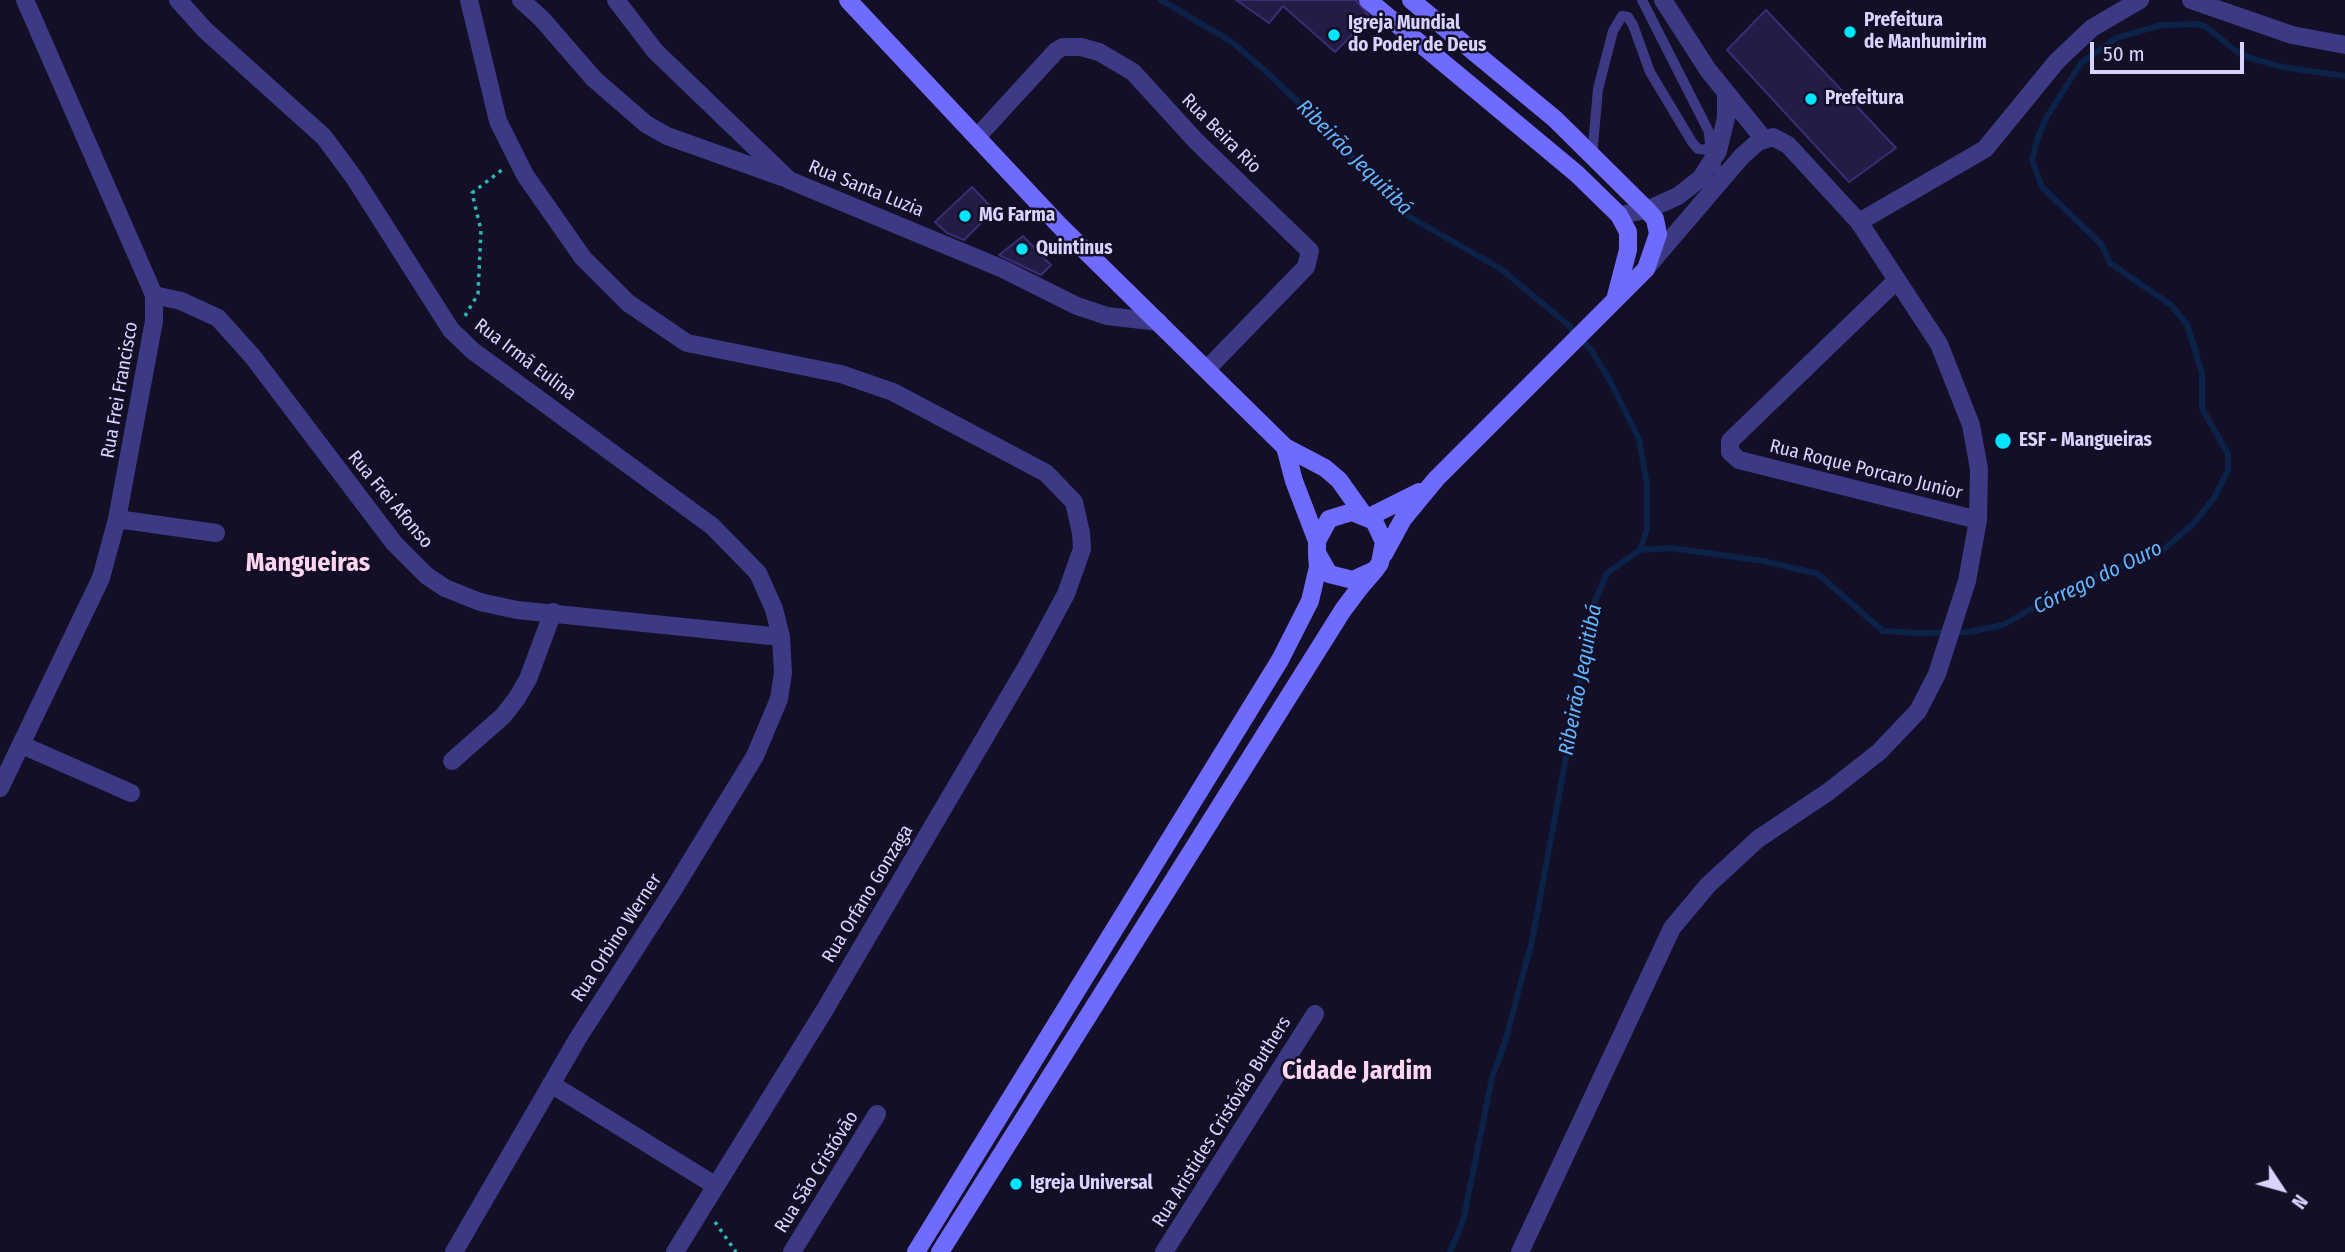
<!DOCTYPE html>
<meta charset="utf-8">
<style>
body{margin:0}
#map{position:relative;width:2345px;height:1252px;overflow:hidden;background:#130f26;font-family:"Fira Sans Condensed",sans-serif}
canvas{display:block}
.north{position:absolute;left:2247px;top:1154px;width:70px;height:70px;-webkit-text-stroke:5px #130f26;paint-order:stroke;rotate:126deg;font-size:19px;font-weight:700;line-height:28px;text-align:center;color:#d9d4ff}
.north::after{content:'';display:block;margin:auto;width:24px;height:32px;background:#d9d4ff;clip-path:polygon(50% 0,100% 100%,50% 72%,0 100%)}
.scale{position:absolute;left:2090px;top:42px;width:154px;height:32px;box-sizing:border-box;border:4px solid #d9d4ff;border-top:0;padding-left:9px;font-size:21px;line-height:24px;white-space:nowrap;color:#d9d4ff;-webkit-text-stroke:5px #130f26;paint-order:stroke}
</style>
<div id="map">
<canvas width="2345" height="1252"></canvas>
<div class="north">N</div>
<div class="scale">50 m</div>
</div>
<script>
const context = document.querySelector('canvas').getContext('2d');
context.lineJoin = 'round';
function shape(rows) {
  const path = new Path2D();
  for (const r of rows) {
    path.moveTo(r[0], r[1]);
    for (let i = 2; i < r.length; i += 2) path.lineTo(r[i], r[i + 1]);
  }
  return path;
}
function stroke(path, color, width, dash) {
  context.strokeStyle = color;
  context.lineWidth = width;
  context.lineCap = dash ? 'butt' : 'round';
  context.setLineDash(dash || []);
  context.stroke(path);
}
function fill(path, color) {
  context.fillStyle = color;
  context.fill(path, 'evenodd');
}
function label(font, color, halo, rows, align = 'center') {
  context.font = font + ' "Fira Sans Condensed",sans-serif';
  context.lineWidth = 5;
  context.setLineDash([]);
  context.textBaseline = 'middle';
  context.strokeStyle = halo;
  context.fillStyle = color;
  for (const [text, x, y, turn = 0] of rows) {
    context.save();
    context.translate(x, y);
    context.rotate((+turn || 0) * Math.PI / 180);
    context.textAlign = isNaN(turn) ? turn : align;
    if (halo) context.strokeText(text, 0, 0);
    context.fillText(text, 0, 0);
    context.restore();
  }
}
stroke(shape([
 [1161,0,1232,42,1271,76,1341,144,1401,212,1501,269,1566,323,1592,351,1610,381,1639,439,1647,484,1647,529,1640,550,1607,573,1595,601,1532,941,1505,1042,1492,1078,1463,1221,1450,1252],
 [1640,550,1671,548,1764,561,1818,574,1883,631,1918,633,1969,632,2003,625,2077,583,2162,551,2194,523,2214,498,2228,470,2228,454,2202,408,2202,373,2187,324,2171,305,2110,263,2101,244,2042,187,2032,159,2038,137,2046,118,2081,63,2116,38,2162,25,2196,24,2205,26,2236,51,2250,58,2282,67,2345,76]
]), '#0c2248', 6);
const building = shape([
 [1236,0,1356,0,1370,17,1335,52,1283,6,1269,23,1236,0],
 [1766,10,1896,148,1849,182,1727,50,1766,10],
 [972,187,994,210,964,240,947,233,935,222,972,187],
 [1023,236,1051,265,1041,275,999,255,1023,236]
]);
fill(building, '#241b47');
stroke(building, '#3b2d73', 2);
stroke(shape([
 [465,316,478,294,481,230,472,193,503,169],
 [715,1222,736,1252]
]), '#2fb8b0', 3.5, [3.5, 5]);
stroke(shape([
 [1642,0,1709,132,1711,158,1723,179],
 [1592,157,1598,89,1613,31,1622,16,1628,17,1633,25,1650,72,1692,142,1698,149,1710,150]
]), '#3d3a85', 10);
stroke(shape([
 [178,0,205,30,324,137,355,179,451,330,473,351,712,526,758,573,774,609,781,637,783,673,779,699,755,756,670,895,578,1038,454,1252],
 [469,0,498,121,525,175,583,258,628,303,687,343,841,374,893,392,1046,473,1074,502,1081,533,1082,549,1066,594,1031,659,824,1011,675,1252],
 [521,0,542,19,594,79,646,124,667,136,782,177],
 [616,0,655,51,789,180,1003,269,1077,306,1107,316,1159,322],
 [1663,0,1708,70,1763,138],
 [2191,0,2292,35,2345,45],
 [978,136,1056,51,1063,47,1081,47,1099,52,1133,72,1196,141,1310,251,1306,267,1207,369],
 [1619,215,1647,210,1678,196,1701,178,1718,151,1726,118,1726,94],
 [1859,222,1985,149,2057,61,2092,28,2140,0],
 [1897,280,1730,441,1730,452,1739,460,1978,520],
 [154,295,181,301,218,318,253,357,394,543,427,576,445,588,480,602,517,610,781,637],
 [117,519,216,533],
 [22,745,131,793],
 [452,761,503,716,517,698,528,679,553,612],
 [0,788,101,578,117,519,154,321,154,295,25,0],
 [551,1084,716,1186],
 [792,1252,877,1114],
 [1164,1252,1315,1014],
 [1520,1252,1672,928,1708,885,1758,839,1828,792,1879,752,1918,711,1937,674,1967,581,1978,520,1979,469,1971,425,1939,344,1859,222,1788,145,1773,137,1758,142,1742,156,1648,266]
]), '#3d3a85', 18);
stroke(shape([
 [848,0,1059,225,1285,447,1325,468,1339,480,1364,515],
 [1368,0,1577,174,1619,215,1628,232,1628,250,1616,296],
 [1285,447,1294,481,1317,541],
 [1369,517,1419,492],
 [1384,554,1403,519,1436,479,1646,269,1658,234,1655,219,1647,210,1555,119,1411,0],
 [916,1252,1280,660,1310,601,1318,567,1317,555],
 [940,1252,1343,610,1358,590,1375,570,1380,563,1384,542,1374,521,1352,512,1329,519,1317,541,1317,553,1329,574,1353,580,1375,570]
]), '#6f6bff', 18);
for (const [x, y, r, color] of [
 [1850,32,7,"#00e5ff"],
 [1334,35,7,"#00e5ff"],
 [1811,99,7,"#00e5ff"],
 [965,216,7,"#00e5ff"],
 [1022,249,7,"#00e5ff"],
 [2003,441,9,"#00e5ff"],
 [1016,1184,7,"#00e5ff"]
]) {
  const dot = new Path2D();
  dot.arc(x, y, r, 0, 2 * Math.PI);
  context.fillStyle = color;
  context.fill(dot);
  stroke(dot, '#130f26', 2.5);
}
label('bold 19px', '#d9d4ff', '#130f26', [
 ["Prefeitura",1864,21],
 ["de Manhumirim",1864,43],
 ["Igreja Mundial",1348,24],
 ["do Poder de Deus",1348,46],
 ["Prefeitura",1825,99],
 ["MG Farma",979,216],
 ["Quintinus",1036,249],
 ["ESF - Mangueiras",2019,441],
 ["Igreja Universal",1030,1184]
], 'left');
label('19px', '#d9d4ff', '#130f26', [
 ["Rua Beira Rio",1221,134,45],
 ["Rua Santa Luzia",866,189,22],
 ["Rua Irmã Eulina",525,360,37],
 ["Rua Frei Francisco",120,390,-80],
 ["Rua Roque Porcaro Junior",1866,470,14],
 ["Rua Frei Afonso",390,500,50],
 ["Rua Orfano Gonzaga",868,894,-59],
 ["Rua Orbino Werner",617,938,-57],
 ["Rua Aristides Cristóvão Buthers",1222,1122,-58],
 ["Rua São Cristóvão",817,1172,-58]
]);
label('italic 21px', '#62b6ff', '#130f26', [
 ["Ribeirão Jequitibá",1354,158,45],
 ["Córrego do Ouro",2098,578,-26],
 ["Ribeirão Jequitibá",1581,680,-79]
]);
label('bold 26px', '#ffd6f0', '#130f26', [
 ["Mangueiras",308,564],
 ["Cidade Jardim",1357,1072]
]);
</script>
